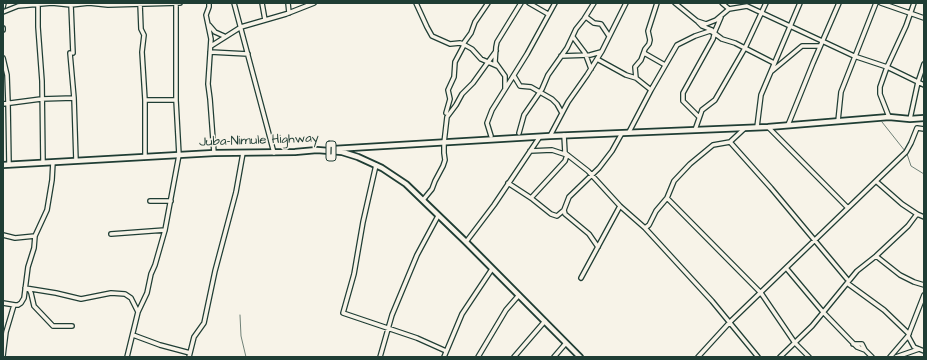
<!DOCTYPE html>
<meta charset="utf-8">
<style>
body{margin:0}
#map{position:relative;width:927px;height:360px;overflow:hidden;background:#f7f3e8;font-family:"Architects Daughter",sans-serif}
canvas{display:block}
.frame{position:absolute;inset:0;border:4px solid #1f3d34;pointer-events:none}
</style>
<div id="map">
<canvas width="927" height="360"></canvas>
<div class="frame"></div>
</div>
<script>
const context = document.querySelector('canvas').getContext('2d');
context.lineJoin = 'round';
function shape(rows) {
  const path = new Path2D();
  for (const r of rows) {
    path.moveTo(r[0], r[1]);
    for (let i = 2; i < r.length; i += 2) path.lineTo(r[i], r[i + 1]);
  }
  return path;
}
function stroke(path, color, width, dash) {
  context.strokeStyle = color;
  context.lineWidth = width;
  context.lineCap = dash ? 'butt' : 'round';
  context.setLineDash(dash || []);
  context.stroke(path);
}
function label(font, color, halo, rows, align = 'center') {
  context.font = font + ' "Architects Daughter",sans-serif';
  context.lineWidth = 3;
  context.setLineDash([]);
  context.textBaseline = 'middle';
  context.strokeStyle = halo;
  context.fillStyle = color;
  for (const [text, x, y, turn = 0] of rows) {
    context.save();
    context.translate(x, y);
    context.rotate((+turn || 0) * Math.PI / 180);
    context.textAlign = isNaN(turn) ? turn : align;
    if (halo) context.strokeText(text, 0, 0);
    context.fillText(text, 0, 0);
    context.restore();
  }
}
stroke(shape([
 [882,122,905,151],
 [907,154,911,166,924,174],
 [240,315,241,336,246,357]
]), '#6f8077', 1);
const minor = shape([
 [140,3,141,29,144,35,142,52,145,100,145,157],
 [209,3,209,7,206,15,211,39,208,84,210,99,214,153],
 [234,3,274,153],
 [262,3,265,20],
 [288,3,289,13],
 [416,3,427,27,432,36,450,44,460,43,463,44,472,49,481,59,497,66],
 [529,3,548,14],
 [675,3,697,21,706,24,716,20,729,9,747,6,822,41,854,56,887,67,924,85],
 [722,3,729,9],
 [881,3,924,18],
 [38,4,38,27,42,81,43,163],
 [71,5,73,53],
 [3,7,4,3],
 [3,12,18,6,52,3,71,5,89,3,108,5,180,3],
 [586,17,594,23,601,24,609,36],
 [698,22,702,26,712,30],
 [209,25,215,32,224,36],
 [3,28,3,30],
 [573,37,585,53,591,69],
 [463,44,471,33,475,22,488,3],
 [211,46,241,27,286,14,314,3],
 [210,52,248,54],
 [70,53,74,98,76,161],
 [644,53,665,65],
 [561,56,590,55,601,52],
 [3,58,7,75,8,103,9,165],
 [597,59,626,75,636,78,651,90],
 [772,71,802,46,820,46],
 [514,76,520,86,531,87,552,99,557,104,562,113],
 [636,78,635,67,641,60,645,49,649,44,650,40,648,31,657,3],
 [505,88,505,76,495,62,496,47,497,42,521,3],
 [145,100,176,100],
 [3,104,41,99,74,98],
 [446,113,450,99,448,90,454,77,455,62,464,45],
 [699,117,683,101,683,93,713,39,715,31,721,17],
 [889,117,880,94,880,87,887,67,906,26,914,3],
 [910,119,918,82,924,64],
 [838,121,841,92,876,3],
 [788,125,813,63,839,3],
 [757,127,761,95,800,3],
 [768,127,848,208],
 [695,130,702,110,715,100,745,48,766,3],
 [629,132,651,90,677,45,695,36,710,31,714,33,722,39,735,43,774,63],
 [519,133,524,115,542,89,548,75,567,48,576,29,584,19,594,3],
 [564,135,565,153,588,171,620,206,645,228,712,301,758,357],
 [491,136,487,123,492,110,527,54,555,3],
 [550,136,568,102,587,75,602,51,626,3],
 [730,142,771,188,847,279],
 [530,151,552,150,567,155,565,161,531,198],
 [376,165,363,222,354,274,343,313,417,338,446,351],
 [877,182,902,204,917,214,924,217],
 [508,183,531,198,551,214,557,216,564,210,569,197,599,168,612,151,622,133],
 [667,198,761,293,795,343,809,357],
 [423,200,432,189,435,181,443,166,445,160,444,153,444,143,447,117,456,105,462,94,473,83,496,51],
 [150,201,171,201],
 [564,210,565,214,589,234,598,247],
 [645,228,649,225,656,211,667,198,674,181,690,164,713,145,730,142,745,128],
 [111,234,165,230],
 [3,235,15,238,35,236],
 [466,242,494,205,539,138],
 [876,256,900,275,914,282,924,285],
 [787,269,823,312,850,340,857,347,865,350,872,357],
 [581,278,620,206],
 [847,283,884,310,909,334],
 [25,288,56,293,81,299,111,293,125,294,131,298,138,312],
 [29,289,31,293,34,306,53,326,72,326],
 [924,295,908,336,914,347,924,351],
 [3,303,15,305,18,305,21,303,24,298,28,267,34,248,35,236,47,210,52,180,53,162],
 [133,335,160,345,190,353],
 [853,344,862,344,865,350],
 [3,356,6,332,14,305],
 [127,357,138,312,147,293,151,274,155,265,165,230,179,155,176,100,176,3],
 [189,357,194,337,204,323,215,271,236,192,243,153],
 [380,357,392,315,417,255,438,216],
 [444,357,462,314,492,269],
 [478,357,506,310,519,295],
 [514,357,545,321],
 [554,357,566,343],
 [698,357,730,322,906,152,911,143,917,128,924,129],
 [780,357,812,326,857,271,876,256,908,226,917,214],
 [890,357,908,336],
 [896,357,919,349]
]);
const major = shape([
 [333,149,550,136,768,127,889,117,910,119,924,118],
 [3,165,214,153,295,152,317,150,342,152,358,157,382,168,406,184,466,242,580,357]
]);
stroke(minor, '#1f3d34', 6);
stroke(major, '#1f3d34', 8);
stroke(minor, '#f7f3e8', 3.5);
stroke(major, '#f7f3e8', 4.5);
for (const [x, y, w] of [
 [331,151,10]
]) {
  const box = new Path2D();
  box.roundRect(x - w / 2, y - 10, w, 20, 3);
  context.fillStyle = '#f7f3e8';
  context.fill(box);
  stroke(box, '#1f3d34', 1);
}
label('bold 12px', '#1f3d34', null, [
 ["1",331,151]
]);
label('13px', '#1f3d34', '#f7f3e8', [
 ["Juba–Nimule Highway",259,141,-2]
]);
</script>
